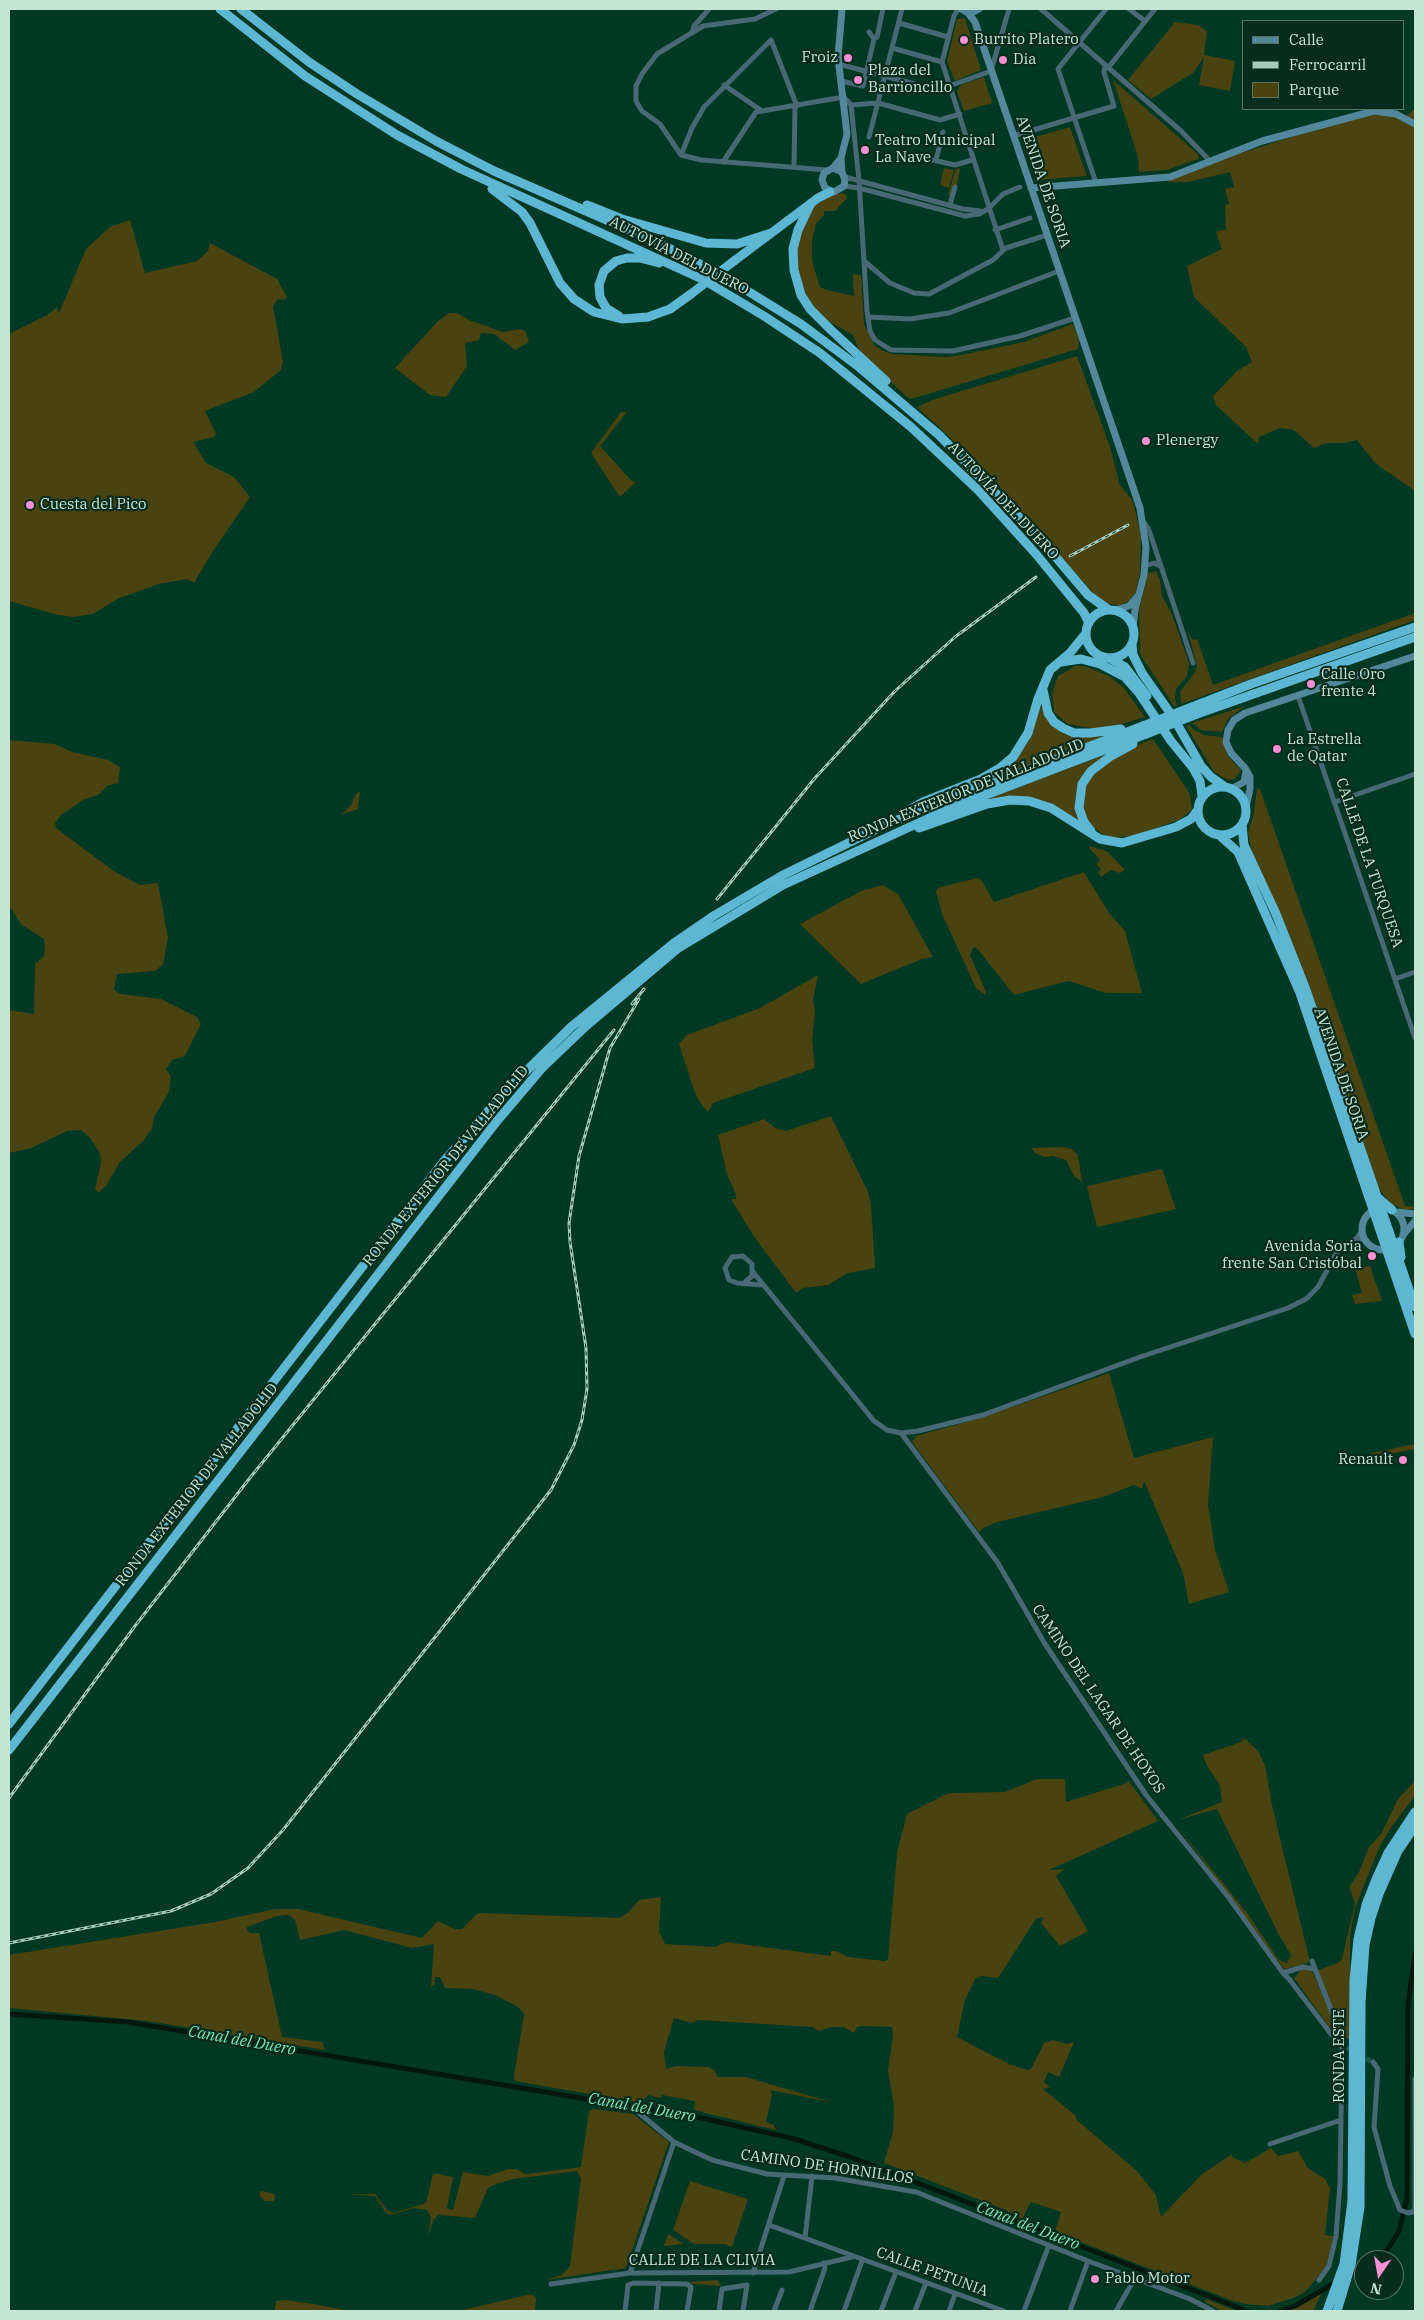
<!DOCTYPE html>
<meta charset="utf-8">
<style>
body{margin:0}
#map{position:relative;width:1424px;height:2320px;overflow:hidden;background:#003923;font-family:"IBM Plex Serif",serif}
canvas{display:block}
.frame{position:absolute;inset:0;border:10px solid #c4e5d3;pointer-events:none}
.legend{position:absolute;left:1242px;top:20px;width:162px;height:90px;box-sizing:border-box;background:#072c1d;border:1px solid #537666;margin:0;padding:6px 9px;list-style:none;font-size:15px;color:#c4e5d3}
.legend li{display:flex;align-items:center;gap:10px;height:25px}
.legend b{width:25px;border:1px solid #537666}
.north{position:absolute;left:1354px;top:2250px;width:50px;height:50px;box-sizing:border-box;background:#072c1d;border:1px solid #537666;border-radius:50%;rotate:192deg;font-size:14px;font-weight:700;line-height:20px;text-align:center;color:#c4e5d3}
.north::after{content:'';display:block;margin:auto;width:18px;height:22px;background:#f591d2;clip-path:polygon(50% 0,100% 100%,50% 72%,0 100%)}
</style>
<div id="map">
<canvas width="1424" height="2320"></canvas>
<div class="frame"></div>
<ul class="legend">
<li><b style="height:6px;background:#51889b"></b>Calle</li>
<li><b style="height:6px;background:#a7cbb9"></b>Ferrocarril</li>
<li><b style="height:14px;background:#494312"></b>Parque</li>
</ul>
<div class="north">N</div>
</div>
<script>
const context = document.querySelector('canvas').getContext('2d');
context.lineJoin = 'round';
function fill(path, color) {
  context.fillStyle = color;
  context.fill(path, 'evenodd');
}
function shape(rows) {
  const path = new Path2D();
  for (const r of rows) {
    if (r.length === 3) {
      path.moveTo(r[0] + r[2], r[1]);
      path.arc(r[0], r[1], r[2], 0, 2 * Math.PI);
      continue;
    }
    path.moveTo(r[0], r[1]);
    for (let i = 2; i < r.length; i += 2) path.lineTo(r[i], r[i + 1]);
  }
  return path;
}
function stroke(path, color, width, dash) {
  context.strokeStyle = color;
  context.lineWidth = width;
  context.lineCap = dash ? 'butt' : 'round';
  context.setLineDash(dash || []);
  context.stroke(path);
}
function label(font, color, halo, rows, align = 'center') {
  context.font = font + ' "IBM Plex Serif",serif';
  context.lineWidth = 4.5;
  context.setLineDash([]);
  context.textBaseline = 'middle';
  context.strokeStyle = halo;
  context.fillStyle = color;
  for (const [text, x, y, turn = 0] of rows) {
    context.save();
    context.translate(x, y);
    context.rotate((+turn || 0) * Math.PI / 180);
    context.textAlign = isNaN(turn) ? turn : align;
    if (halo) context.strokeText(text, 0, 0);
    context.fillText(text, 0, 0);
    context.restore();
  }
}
fill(shape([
 [965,18,981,70,955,81,947,61,957,19],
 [1175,22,1198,25,1207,31,1204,55,1235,61,1230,91,1199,85,1204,57,1193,73,1151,99,1128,80],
 [984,77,992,103,964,111,957,92,960,85],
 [1113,80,1199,155,1198,159,1167,170,1139,172,1138,157],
 [1413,110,1415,110,1415,491,1375,463,1357,440,1344,443,1326,443,1314,448,1294,430,1280,428,1259,437,1258,444,1216,405,1213,396,1237,371,1252,362,1246,347,1194,297,1187,266,1222,249,1216,232,1226,229,1225,205,1229,204,1225,189,1234,187,1230,172,1188,182,1166,182,1220,160,1300,134,1365,115,1382,114,1397,117,1408,115],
 [1070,127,1087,176,1039,180,1025,140],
 [944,168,954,170,949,188,940,185],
 [956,168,960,169,954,198,948,195],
 [843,193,847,196,846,199,835,211,824,211,824,215,816,224,812,240,812,261,820,287,827,290,854,296,853,274,861,275,864,324,874,345,881,350,892,354,947,357,961,355,1024,342,1073,324,1079,339,1078,349,911,399,907,397,861,354,853,335,828,321,809,301,801,286,796,251,801,227,813,207,830,195],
 [130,220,145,273,197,261,208,251,210,243,277,279,287,297,284,300,278,299,273,306,283,362,281,370,254,392,205,411,216,434,214,437,193,442,206,463,234,477,250,497,213,551,194,583,187,579,159,584,117,599,93,614,74,617,58,615,9,601,9,334,49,314,57,307,59,313,86,249,110,227],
 [449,313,457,313,469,320,503,332,521,329,526,332,529,342,515,350,494,334,481,333,479,340,465,343,467,366,446,397,430,395,395,368,438,321],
 [1077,356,1110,447,1120,485,1133,501,1141,536,1140,573,1136,592,1129,601,1119,606,1102,602,1091,591,986,471,917,407,932,400],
 [621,412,627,412,600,446,631,480,636,482,620,497,591,453],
 [1156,571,1160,580,1162,596,1172,614,1189,663,1187,676,1176,689,1175,698,1177,706,1174,706,1140,654,1139,611,1148,573],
 [1415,613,1415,620,1181,704,1180,692,1195,672,1197,666,1188,632,1193,640,1197,639,1213,685],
 [1075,666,1084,666,1109,676,1124,688,1145,717,1113,727,1096,729,1068,724,1054,712,1052,693,1058,676],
 [1040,702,1045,716,1054,727,1065,734,1074,736,1110,734,988,781,987,779,1016,758,1029,741],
 [1245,706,1228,719,1222,732,1201,730,1192,723],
 [1189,725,1194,730,1204,735,1222,737,1227,755,1241,770,1235,779,1228,780,1214,772,1186,726],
 [1153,739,1190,794,1192,810,1179,820,1136,835,1116,838,1102,834,1092,826,1084,813,1082,808,1085,785,1096,771,1124,751],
 [9,740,55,744,72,752,108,760,120,767,118,783,107,786,98,795,83,800,61,815,55,823,56,828,115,872,140,885,158,883,168,938,163,964,155,971,117,974,114,990,121,994,161,999,197,1017,201,1024,185,1056,172,1060,166,1069,171,1077,169,1092,154,1117,152,1129,143,1141,120,1162,106,1186,98,1193,95,1189,101,1163,100,1153,90,1138,81,1130,67,1131,31,1148,9,1153,9,1010,34,1014,35,964,44,956,45,948,44,939,22,925,9,906],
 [1115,751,1078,787,1076,800,1084,825,1043,802,972,805],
 [1257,788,1260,789,1405,1206,1415,1207,1415,1209,1405,1210,1391,1204,1379,1189,1252,854,1248,832,1253,818],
 [360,791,358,809,341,815,351,805,356,794],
 [1090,846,1108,852,1125,870,1120,873,1111,870,1101,877,1098,872,1101,869,1096,864,1100,860,1089,848],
 [1084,872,1109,913,1125,931,1142,993,1106,993,1069,981,1014,995,976,947,973,948,970,955,986,992,985,995,976,988,942,914,936,891,940,887,978,878,982,881,994,902],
 [883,885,898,894,933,957,922,959,861,984,800,924,861,891],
 [818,975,813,999,815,1012,812,1040,815,1068,713,1103,708,1112,699,1101,694,1090,679,1044,687,1035,760,1008],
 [831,1116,868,1192,871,1206,875,1268,848,1273,828,1285,803,1288,796,1293,753,1235,731,1199,736,1199,736,1195,727,1174,718,1135,764,1119,775,1128,786,1131],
 [1062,1147,1072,1149,1078,1155,1082,1182,1074,1176,1066,1160,1053,1156,1044,1157,1035,1153,1031,1148],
 [1162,1169,1176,1209,1097,1227,1087,1186],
 [1370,1266,1382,1301,1355,1304,1352,1295,1362,1293,1355,1268],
 [1109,1373,1134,1458,1213,1437,1208,1504,1215,1550,1229,1592,1189,1604,1183,1573,1144,1481,1142,1489,1134,1485,1103,1497,997,1522,983,1528,979,1532,912,1442,916,1436,984,1417],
 [1415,1444,1415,1449,1371,1458,1371,1453],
 [1244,1738,1258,1751,1265,1765,1272,1805,1309,1958,1309,1962,1306,1964,1284,1969,1174,1822,1247,1913,1279,1960,1287,1963,1291,1955,1279,1935,1217,1809,1178,1820,1222,1802,1220,1785,1207,1766,1203,1755,1241,1742],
 [1037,1779,1065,1779,1066,1802,1127,1783,1128,1780,1158,1821,1049,1870,1065,1869,1056,1876,1088,1931,1060,1946,1041,1923,1044,1918,1041,1917,1036,1919,998,1978,982,1976,975,1979,965,2000,957,2037,1009,2064,1027,2070,1031,2069,1044,2043,1053,2040,1067,2044,1074,2042,1059,2077,1048,2072,1044,2082,1050,2087,1043,2089,1075,2115,1078,2121,1136,2170,1156,2195,1161,2217,1202,2174,1232,2154,1232,2157,1245,2163,1271,2148,1278,2156,1298,2151,1307,2167,1325,2179,1330,2188,1325,2235,1333,2236,1327,2266,1306,2291,1296,2297,1268,2306,1245,2304,1233,2301,1055,2232,1061,2212,1031,2202,1022,2219,1006,2210,884,2163,893,2131,894,2106,888,2070,893,2035,892,2027,862,2026,857,2027,854,2033,843,2027,832,2027,818,2031,813,2027,698,2020,692,2023,674,2018,664,2052,666,2069,676,2066,709,2067,714,2070,718,2077,746,2077,834,2103,770,2090,772,2095,766,2122,774,2125,776,2130,705,2113,694,2109,695,2101,662,2095,661,2098,648,2095,641,2103,515,2081,514,2076,524,2014,518,2007,495,1995,473,1989,445,1988,440,1977,435,1977,434,1985,431,1987,434,1944,412,1948,344,1930,300,1940,295,1920,289,1915,277,1916,247,1927,247,1930,250,1933,259,1933,282,2037,322,2042,325,2050,147,2021,9,2008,9,1955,215,1922,275,1909,298,1909,422,1938,438,1921,455,1929,462,1929,478,1913,620,1918,629,1912,639,1900,661,1897,659,1931,665,1944,715,1947,726,1942,831,1956,831,1951,836,1951,848,1957,885,1961,888,1959,897,1853,907,1814,949,1793,1005,1792],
 [1415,1781,1415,1796,1390,1829,1379,1848,1355,1908,1350,1936,1350,2040,1342,2036,1318,1970,1338,1963,1342,1959,1355,1903,1349,1887,1359,1872,1369,1847,1381,1834,1398,1799],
 [1306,1969,1313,1972,1338,2033,1335,2035,1294,1978,1301,1970],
 [593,2109,633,2114,669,2142,626,2268,546,2280,562,2275,570,2266,581,2179,577,2171,513,2179,496,2184,488,2188,475,2218,438,2215,433,2221,428,2236,431,2217,427,2210,413,2208,391,2215,386,2213,375,2196,346,2194,375,2194,387,2210,393,2213,426,2203,433,2174,439,2174,453,2177,447,2208,453,2210,463,2172,488,2176,508,2169,516,2169,526,2174,581,2167,589,2111],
 [690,2181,748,2199,732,2247,724,2244,694,2244,673,2230],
 [260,2191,272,2193,275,2195,274,2201,264,2201,259,2195],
 [668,2234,684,2244,664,2246],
 [717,2280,721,2286,694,2284,689,2282],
 [1322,2293,1313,2311,1287,2311,1316,2295],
 [532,2294,536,2298,535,2311,458,2311],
 [1206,2299,1229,2308,1238,2311,1222,2311,1205,2302],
 [286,2300,313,2304,351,2311,275,2311,276,2301]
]), '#494312');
stroke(shape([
 [9,2014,128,2022,706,2119,795,2139,856,2159,1247,2311],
 [1372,2260,1388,2249,1399,2231,1407,2199,1408,2005,1415,1953],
 [1349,2274,1364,2266],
 [1280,2311,1295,2306,1338,2281]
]), '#02180e', 5);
stroke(shape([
 [1340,2044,1373,2062]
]), '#1d533d', 5, [5, 2.5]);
stroke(shape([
 [958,9,954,16,942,62,1003,250],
 [1041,9,1181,131,1211,162],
 [1129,9,1145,21],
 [899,23,948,37],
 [692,33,694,26,709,9],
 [874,39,877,37,883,9],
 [892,48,942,62],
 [838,64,938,90,991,71,1009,9],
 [1108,68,1155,9],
 [841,81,863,86,874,39,869,32],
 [724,85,762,111],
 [851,105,878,103,940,120,960,114],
 [1013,136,1114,106,1104,72,1105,66],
 [869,137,902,9],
 [906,154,955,165,972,160],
 [681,155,660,124,642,111,636,101,636,86,642,74,657,54,703,26,755,19,776,9],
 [681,155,692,128,704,107,771,40,797,106],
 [681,155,701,160,827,170],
 [936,160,943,132],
 [723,162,756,112,844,97,851,105,859,180,867,311,870,331,875,340,891,350,953,351,1020,336,1075,318],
 [794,167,795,106],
 [845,177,963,209,980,211],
 [1096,183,1058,69,1106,9],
 [844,186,859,188,965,216,979,214,988,209,1003,194,1020,187],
 [950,205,955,187],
 [995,230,1030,218],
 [864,261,890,283,914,293,929,294,993,260,1006,248,1047,235],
 [869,317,910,319,949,313,1059,271],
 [1143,521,1149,530,1193,663],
 [1145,566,1154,563,1160,566],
 [1298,696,1415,1038],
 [1335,802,1415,774],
 [1395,979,1415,972],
 [1357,1238,1366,1240],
 [753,1272,874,1421,887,1430,901,1433,918,1431,983,1415,1140,1357,1288,1308,1306,1299,1318,1287,1338,1250,1357,1238,1363,1229],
 [745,1282,752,1276,752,1264,743,1256,732,1257,725,1268,729,1280,737,1283,762,1285],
 [901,1433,998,1563,1045,1644,1146,1795,1229,1898,1283,1973,1289,1979,1338,2043],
 [1312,1961,1342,2038,1342,2053,1340,2184,1336,2236,1329,2266,1319,2280],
 [1283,1973,1303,1967,1315,1969],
 [1373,2062,1378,2069,1374,2127,1390,2186,1400,2210,1408,2213,1415,2211],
 [1415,2079,1415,2213],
 [639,2113,674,2142,712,2160,767,2174,835,2178,916,2192,1088,2261,1190,2299,1213,2311],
 [1270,2144,1341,2120],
 [769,2225,1004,2311],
 [805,2238,812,2176],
 [630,2273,674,2142],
 [753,2273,784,2176],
 [551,2284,630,2273,789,2272,852,2257],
 [625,2311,628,2285,633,2283,687,2284,691,2287,687,2311],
 [656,2311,659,2283],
 [719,2311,722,2289,747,2285,743,2311],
 [774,2311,782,2290],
 [810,2311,825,2268,824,2263],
 [844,2311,862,2261],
 [881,2311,896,2272],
 [915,2311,926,2283],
 [949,2311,955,2294],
 [1024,2311,1049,2245],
 [1070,2311,1088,2261],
 [1116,2311,1135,2278]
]), '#476874', 5);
stroke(shape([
 [961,9,970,14,979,9],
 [968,13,975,22,1140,508,1146,547,1144,575,1135,610,1133,629],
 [841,159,842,172,845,180,844,186,834,192,825,188,822,180,824,173,833,168,842,172],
 [833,168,841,158,847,134,838,57,842,9],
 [1031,188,1170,177,1262,141,1374,111,1396,114,1415,124],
 [1113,611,1129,606,1137,597],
 [1231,789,1244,782,1246,771],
 [1246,807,1250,789,1250,777,1245,768,1231,753,1226,742,1228,730,1234,720,1245,713,1415,656],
 [1383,1229,21],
 [1396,1212,1415,1214],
 [1403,1235,1415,1221]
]), '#51889b', 7);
stroke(shape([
 [220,9,305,76,397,135,461,169,702,279,764,316,820,353,911,427,978,490,1036,554,1084,613,1089,623],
 [241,9,309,62,357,94,436,141,494,171,655,241,725,277,801,324,859,367,939,435,1043,542,1088,595,1109,610],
 [492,189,522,212,530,223,560,283,574,299,594,312,622,319,648,317,670,309,691,294],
 [811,203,798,230,793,249,794,270,801,295,810,309,831,330,886,381],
 [587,205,622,219,706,243,737,244,771,233],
 [734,261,818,198,830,192],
 [619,316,606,308,600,297,599,285,604,271,616,261,627,258,640,258,659,263],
 [1110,634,24],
 [1132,645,1133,655,1142,673,1173,717,1201,766,1211,777,1225,787],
 [1109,658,1125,667,1147,696],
 [1061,662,1081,659,1100,664,1125,677,1139,693,1171,741,1193,768],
 [1043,690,1048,713,1054,722,1063,728,1074,733,1090,733,1121,729],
 [1192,707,1251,684,1415,627],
 [1197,714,1415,637],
 [1191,764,1200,781,1202,796],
 [1222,811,24],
 [904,813,923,802,981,779,1000,768,1013,757,1028,733,1038,699,1050,670,1070,653,1086,633],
 [1242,825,1244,845,1276,914,1306,990,1415,1307],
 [919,828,987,804,1010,800,1029,801,1051,808,1100,839,1122,843,1176,827,1191,819,1197,811],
 [1091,831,1084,822,1079,808,1082,784,1091,771,1111,756,1133,744],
 [1219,835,1238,852,1300,993,1415,1334],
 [1377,1197,1392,1210],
 [1399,1242,1401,1257],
 [9,1724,444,1161,504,1093,571,1027,674,943,715,915,781,876,887,824,1143,726],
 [9,1750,497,1121,542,1068,586,1026,677,949,783,885,949,809,1146,734],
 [1327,2311,1344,2264,1352,2201,1354,1980,1358,1939,1366,1905,1377,1877,1388,1853,1415,1812],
 [1337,2311,1351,2265,1360,2207,1361,2002,1365,1945,1371,1918,1379,1894,1398,1851,1415,1826]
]), '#5db7d3', 9);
const rail = shape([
 [1070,556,1128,525],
 [717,899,815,778,895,691,955,637,1036,577],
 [632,1004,644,989],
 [9,1798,135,1626,249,1479,614,1030],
 [9,1943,171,1911,211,1894,248,1868,283,1830,551,1490,574,1445,582,1420,587,1389,586,1348,570,1242,569,1223,579,1156,610,1048,639,999]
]);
stroke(rail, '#a7cbb9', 3);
stroke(rail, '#072c1d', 1, [4]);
stroke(shape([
 [691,294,734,261],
 [1143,726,1192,707],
 [1146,734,1197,714]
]), '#5db7d3', 9);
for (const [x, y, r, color] of [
 [964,40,5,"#f591d2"],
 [848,58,5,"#f591d2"],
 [1003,60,5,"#f591d2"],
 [858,80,5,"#f591d2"],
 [865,150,5,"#f591d2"],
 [1146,441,5,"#f591d2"],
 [30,505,5,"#f591d2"],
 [1311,684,5,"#f591d2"],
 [1277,749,5,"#f591d2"],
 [1372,1256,5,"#f591d2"],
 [1403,1460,5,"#f591d2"],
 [1095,2279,5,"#f591d2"]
]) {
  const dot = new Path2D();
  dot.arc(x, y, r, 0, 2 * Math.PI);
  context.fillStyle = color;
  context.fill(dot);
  stroke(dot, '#072c1d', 2);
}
label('15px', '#c4e5d3', '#072c1d', [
 ["Burrito Platero",974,40],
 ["Froiz",838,58,"right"],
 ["Dia",1013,60],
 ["Plaza del",868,71],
 ["Barrioncillo",868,88],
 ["Teatro Municipal",875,141],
 ["La Nave",875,158],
 ["Plenergy",1156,441],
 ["Cuesta del Pico",40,505],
 ["Calle Oro",1321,675],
 ["frente 4",1321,692],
 ["La Estrella",1287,740],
 ["de Qatar",1287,757],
 ["Avenida Soria",1362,1247,"right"],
 ["frente San Cristóbal",1362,1264,"right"],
 ["Renault",1393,1460,"right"],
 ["Pablo Motor",1105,2279]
], 'left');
label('15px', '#c4e5d3', '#072c1d', [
 ["AVENIDA DE SORIA",1043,182,71],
 ["AUTOVÍA DEL DUERO",679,256,27],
 ["AUTOVÍA DEL DUERO",1003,501,47],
 ["RONDA EXTERIOR DE VALLADOLID",966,791,-22],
 ["CALLE DE LA TURQUESA",1369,863,71],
 ["AVENIDA DE SORIA",1341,1074,71],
 ["RONDA EXTERIOR DE VALLADOLID",446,1166,-51],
 ["RONDA EXTERIOR DE VALLADOLID",197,1485,-52],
 ["CAMINO DEL LAGAR DE HOYOS",1098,1699,56],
 ["RONDA ESTE",1340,2056,-90],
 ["CAMINO DE HORNILLOS",827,2167,8],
 ["CALLE DE LA CLIVIA",702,2261],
 ["CALLE PETUNIA",932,2272,20]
]);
label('italic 16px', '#79e5b2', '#072c1d', [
 ["Canal del Duero",242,2041,10],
 ["Canal del Duero",642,2108,10],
 ["Canal del Duero",1028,2226,21]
]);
</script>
